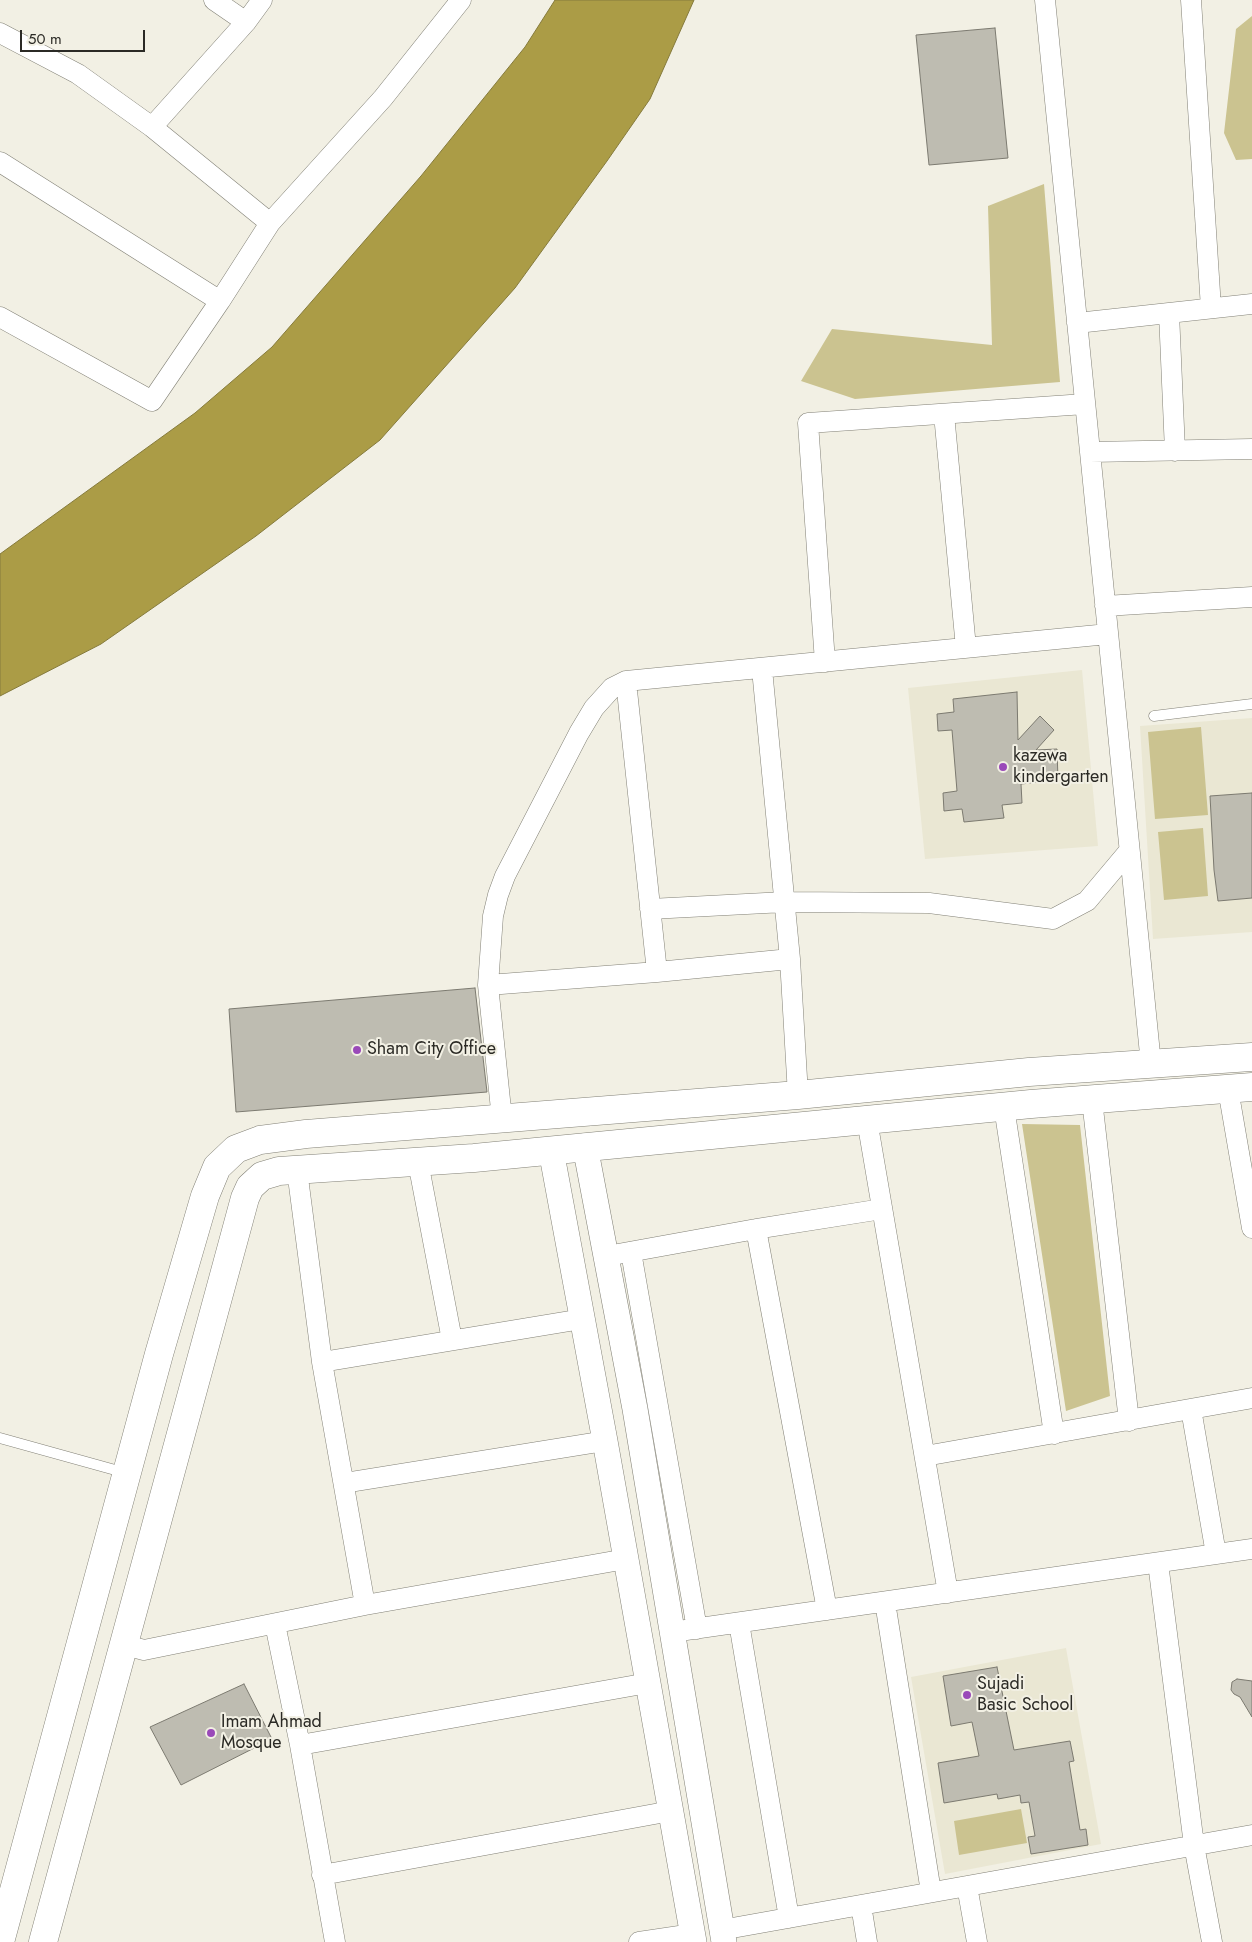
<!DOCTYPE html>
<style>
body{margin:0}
#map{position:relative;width:1252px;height:1942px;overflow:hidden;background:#f2f0e4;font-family:Jost,sans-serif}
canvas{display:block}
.scale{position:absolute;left:20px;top:30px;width:125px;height:22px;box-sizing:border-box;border:2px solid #2b2a25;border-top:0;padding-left:6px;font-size:15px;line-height:18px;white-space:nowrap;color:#2b2a25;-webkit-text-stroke:4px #f2f0e4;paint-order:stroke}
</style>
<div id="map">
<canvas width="1252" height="1942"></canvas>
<div class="scale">50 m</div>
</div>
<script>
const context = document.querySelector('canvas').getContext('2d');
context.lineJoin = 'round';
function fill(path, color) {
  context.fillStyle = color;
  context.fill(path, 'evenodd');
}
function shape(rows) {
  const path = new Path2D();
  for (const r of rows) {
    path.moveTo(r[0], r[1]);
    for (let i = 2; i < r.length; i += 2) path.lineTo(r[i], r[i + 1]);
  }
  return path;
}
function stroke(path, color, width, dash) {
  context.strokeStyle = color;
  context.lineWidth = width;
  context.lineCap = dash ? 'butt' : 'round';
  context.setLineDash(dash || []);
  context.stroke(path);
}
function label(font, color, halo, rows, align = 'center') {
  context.font = font + ' Jost,sans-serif';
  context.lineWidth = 4;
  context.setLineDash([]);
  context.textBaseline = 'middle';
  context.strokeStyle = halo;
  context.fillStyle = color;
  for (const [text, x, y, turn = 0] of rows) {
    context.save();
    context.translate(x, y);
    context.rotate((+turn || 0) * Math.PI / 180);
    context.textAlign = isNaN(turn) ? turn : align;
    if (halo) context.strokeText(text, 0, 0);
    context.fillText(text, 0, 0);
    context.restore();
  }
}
fill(shape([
 [1082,670,1098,846,925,859,908,688],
 [1252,718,1252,932,1153,939,1140,726],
 [1066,1648,1101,1844,945,1874,911,1677]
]), '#eae7d3');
fill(shape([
 [1252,16,1252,159,1236,160,1224,133,1236,29],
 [1044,184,1060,382,855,399,801,381,832,329,992,345,988,206],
 [1201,727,1208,815,1155,819,1148,732],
 [1203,828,1208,896,1164,900,1158,832],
 [1022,1124,1080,1125,1110,1396,1066,1411],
 [1021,1809,1027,1843,959,1855,954,1821]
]), '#cbc390');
const water = shape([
 [555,0,694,0,650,99,607,161,515,288,380,440,256,536,101,644,0,696,0,554,195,413,272,347,421,176,525,47,555,0]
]);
fill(water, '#ab9c46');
stroke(water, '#857a3c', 1);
const building = shape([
 [995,28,1008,158,929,165,916,35,995,28],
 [1017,692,1018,740,1040,716,1054,730,1036,750,1057,749,1058,780,1021,784,1022,803,1002,805,1004,818,964,822,962,809,944,811,943,793,957,791,952,730,938,731,937,714,954,712,953,699,1017,692],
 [1252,793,1252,898,1218,901,1214,870,1210,796,1252,793],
 [475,988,487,1092,236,1112,229,1009,475,988],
 [997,1667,1014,1750,1070,1741,1074,1761,1069,1762,1080,1830,1086,1829,1088,1845,1031,1854,1028,1837,1035,1836,1029,1802,1021,1803,1020,1795,998,1799,997,1794,944,1803,938,1763,979,1756,972,1722,951,1726,943,1676,997,1667],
 [1237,1679,1252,1681,1252,1717,1240,1697,1234,1694,1231,1690,1232,1682,1237,1679],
 [244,1684,272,1739,181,1785,150,1727,244,1684]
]);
fill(building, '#bebcb1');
stroke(building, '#7c7a70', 1);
const service = shape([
 [1154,716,1252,704],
 [0,1438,126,1473]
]);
const minor = shape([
 [214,0,246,22],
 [1045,0,1151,1064],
 [1191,0,1211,308],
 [0,33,78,74,152,127,270,223],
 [152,127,246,22,262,0],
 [0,162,220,301],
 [1169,313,1175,451],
 [0,317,152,401,220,301,270,223,383,98,461,0],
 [1077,323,1252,304],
 [944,414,966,648],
 [1090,452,1252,449],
 [1105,606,1252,597],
 [825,662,808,423,1085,404],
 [762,669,790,959,798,1095],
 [626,681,657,972],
 [650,909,785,902,929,903,1053,919,1087,901,1129,851],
 [488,985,657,972,790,959],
 [1228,1089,1252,1228],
 [1092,1100,1129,1421],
 [1004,1107,1054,1434],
 [502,1119,488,985,493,916,498,895,505,876,579,733,594,708,612,688,626,681,1108,634],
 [867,1120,948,1593],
 [418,1162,452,1340],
 [297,1170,322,1362,365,1605],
 [756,1229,827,1610],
 [631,1252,697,1629],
 [618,1254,756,1229,882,1209],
 [322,1362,582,1319],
 [1191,1409,1216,1554],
 [925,1456,1252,1398],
 [344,1483,605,1441],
 [1158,1563,1194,1845,1212,1942],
 [885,1602,931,1892],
 [739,1623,789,1918],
 [275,1624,300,1745,648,1683],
 [672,1632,1252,1549],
 [125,1645,144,1650,365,1605,626,1559],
 [300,1745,335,1942],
 [322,1875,671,1811],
 [967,1886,977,1942],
 [861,1905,867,1942],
 [721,1930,1252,1835],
 [639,1942,693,1934]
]);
const tertiary = shape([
 [585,1146,635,1409,724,1942],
 [551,1150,605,1441,694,1942]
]);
const secondary = shape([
 [0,1942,159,1354,205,1196,217,1167,236,1149,260,1140,306,1134,798,1095,1029,1072,1252,1057],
 [43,1942,245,1198,250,1187,262,1176,279,1171,474,1158,1031,1104,1252,1087]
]);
stroke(service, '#828076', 11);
stroke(minor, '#828076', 21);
stroke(tertiary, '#828076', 26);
stroke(secondary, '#828076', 29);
stroke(service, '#fff', 10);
stroke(minor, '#fff', 20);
stroke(tertiary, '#fff', 25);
stroke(secondary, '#fff', 28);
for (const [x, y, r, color] of [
 [1003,767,5,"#9a49b9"],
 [357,1050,5,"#9a49b9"],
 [967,1695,5,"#9a49b9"],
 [211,1733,5,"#9a49b9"]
]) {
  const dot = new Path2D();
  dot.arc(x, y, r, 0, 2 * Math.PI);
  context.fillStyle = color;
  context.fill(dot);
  stroke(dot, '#f2f0e4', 2);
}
label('18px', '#2b2a25', '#f2f0e4', [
 ["kazewa",1013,757],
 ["kindergarten",1013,778],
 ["Sham City Office",367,1050],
 ["Sujadi",977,1685],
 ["Basic School",977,1706],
 ["Imam Ahmad",221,1723],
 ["Mosque",221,1744]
], 'left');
</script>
